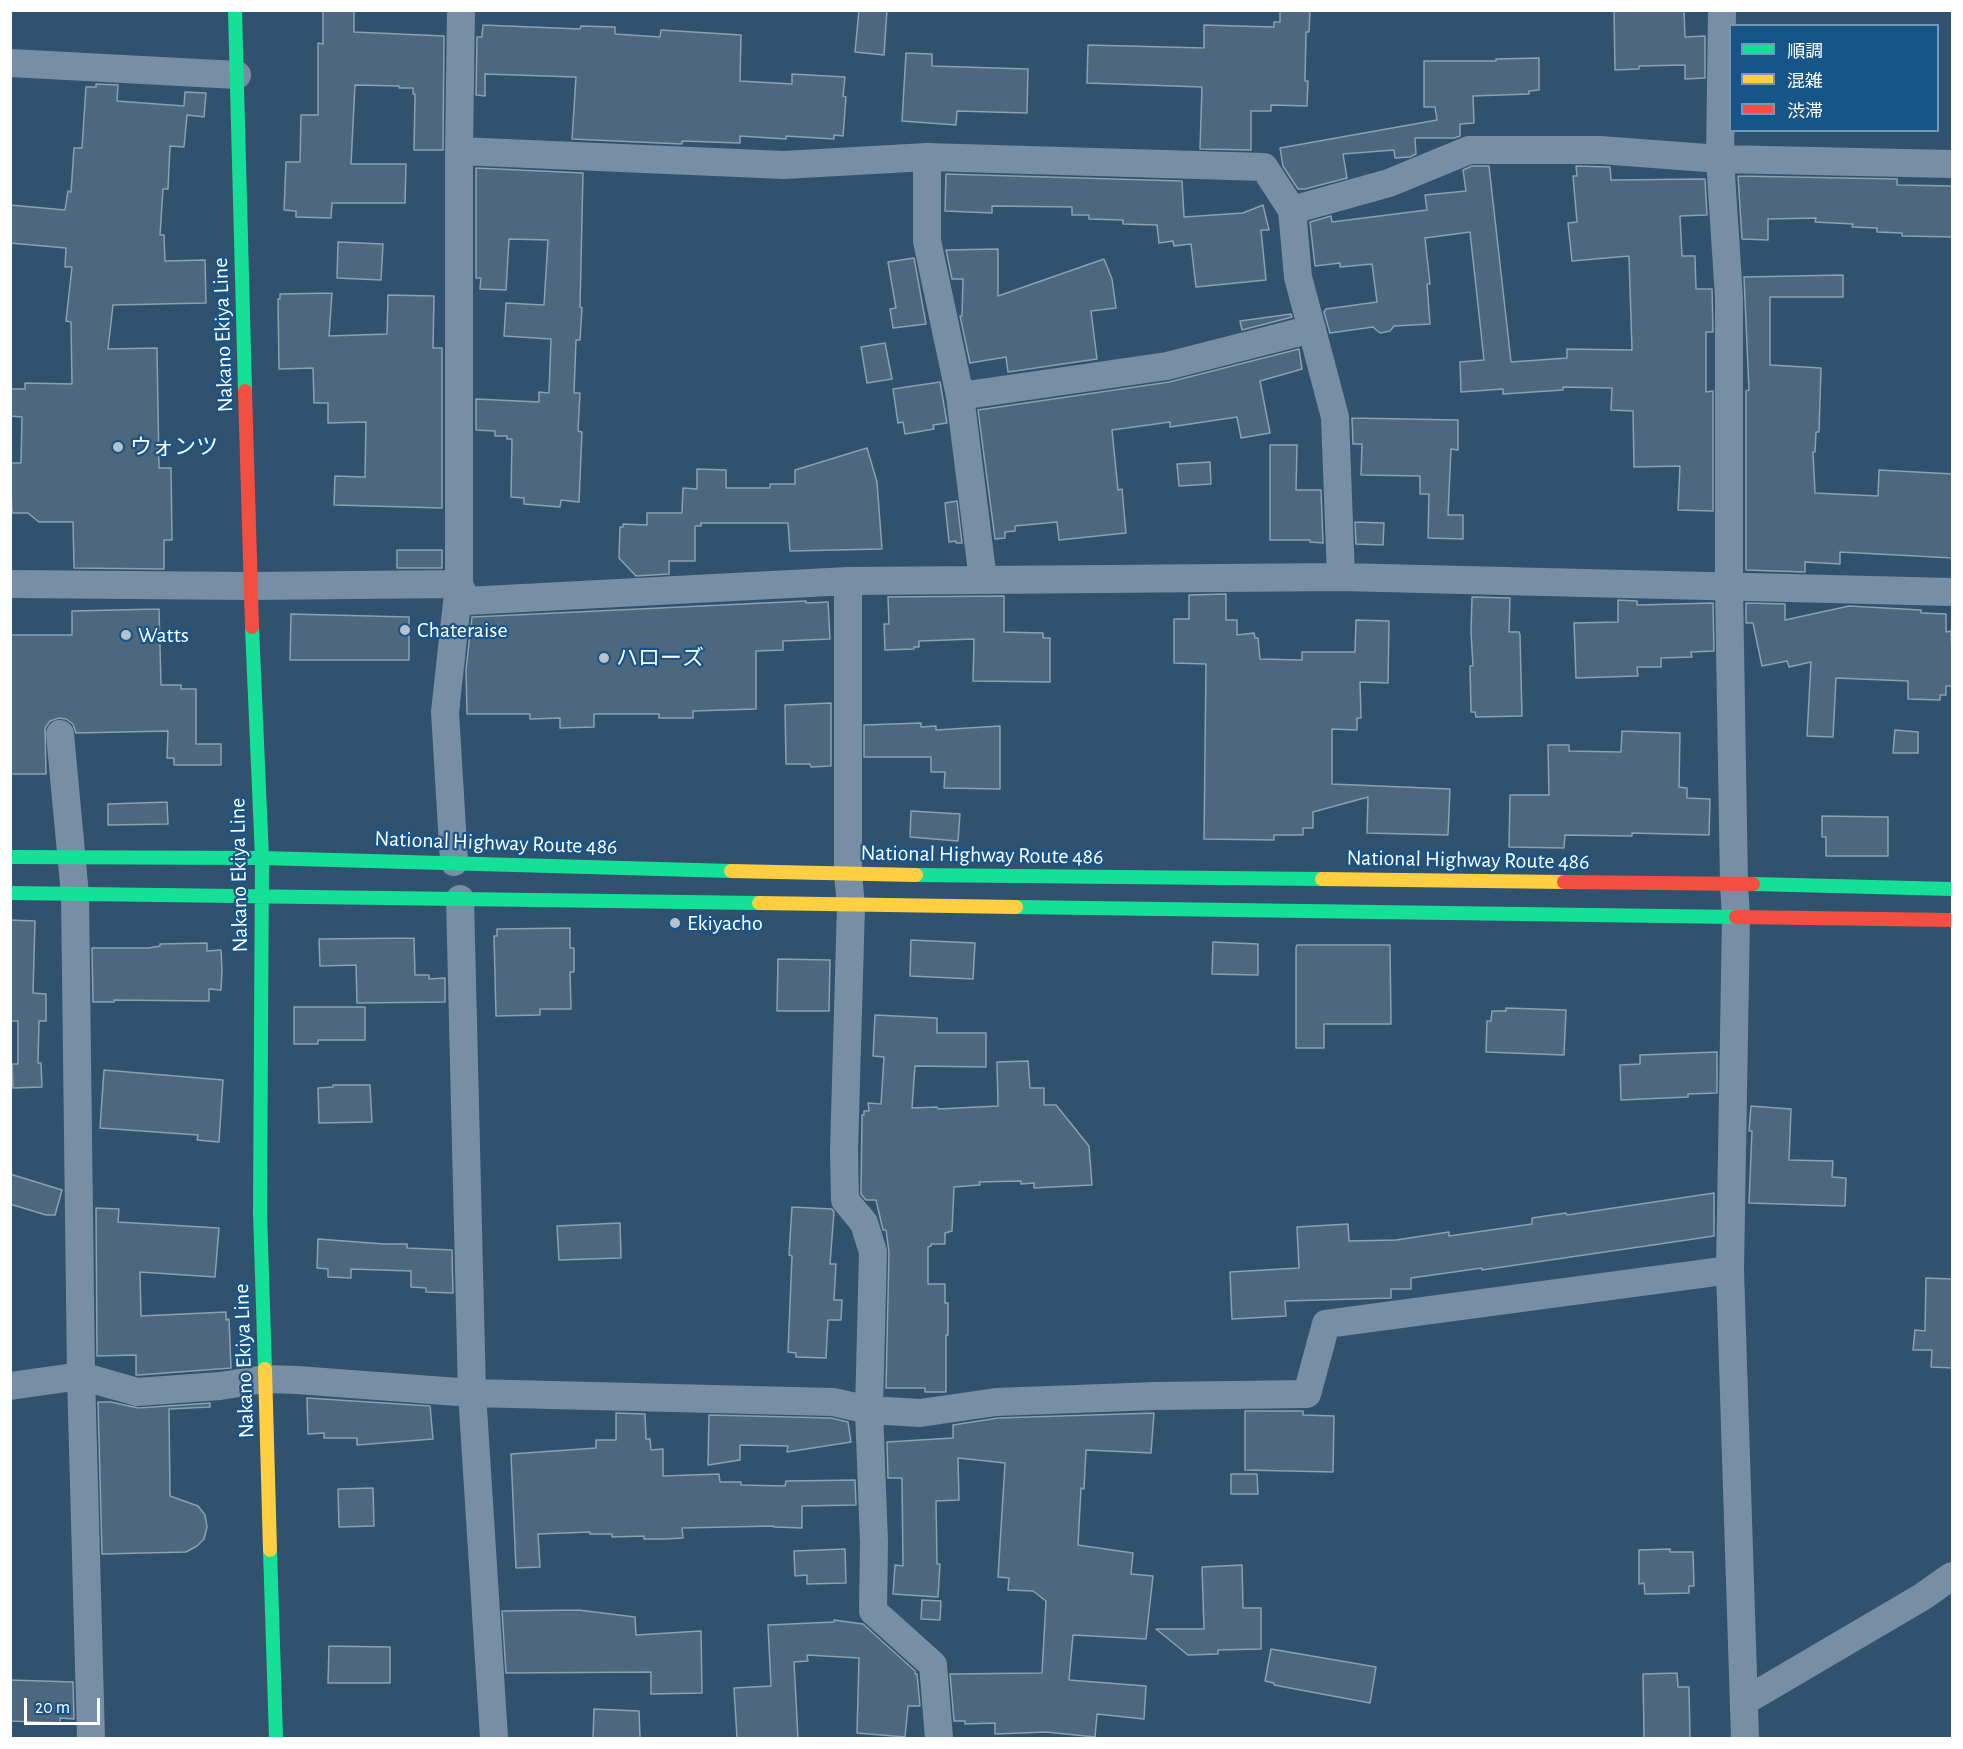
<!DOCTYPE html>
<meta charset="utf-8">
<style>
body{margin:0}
#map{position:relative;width:1963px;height:1749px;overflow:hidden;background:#31526e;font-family:"Alegreya Sans","Noto Sans JP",sans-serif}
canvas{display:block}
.frame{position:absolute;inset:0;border:12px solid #fff;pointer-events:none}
.legend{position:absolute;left:1729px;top:24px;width:210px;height:108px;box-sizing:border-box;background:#175488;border:2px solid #7498b8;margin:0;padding:8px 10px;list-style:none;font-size:18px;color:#fff}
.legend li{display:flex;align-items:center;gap:12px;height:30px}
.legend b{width:30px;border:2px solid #7498b8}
.scale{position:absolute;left:24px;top:1698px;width:76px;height:27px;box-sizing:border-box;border:3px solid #fff;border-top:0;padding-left:8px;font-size:18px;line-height:21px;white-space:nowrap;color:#fff;-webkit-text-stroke:4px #175488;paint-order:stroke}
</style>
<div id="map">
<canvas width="1963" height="1749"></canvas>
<div class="frame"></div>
<ul class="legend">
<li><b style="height:8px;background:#16e098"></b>順調</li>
<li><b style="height:8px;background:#ffcf43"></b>混雑</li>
<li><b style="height:8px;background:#f24e42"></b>渋滞</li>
</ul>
<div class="scale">20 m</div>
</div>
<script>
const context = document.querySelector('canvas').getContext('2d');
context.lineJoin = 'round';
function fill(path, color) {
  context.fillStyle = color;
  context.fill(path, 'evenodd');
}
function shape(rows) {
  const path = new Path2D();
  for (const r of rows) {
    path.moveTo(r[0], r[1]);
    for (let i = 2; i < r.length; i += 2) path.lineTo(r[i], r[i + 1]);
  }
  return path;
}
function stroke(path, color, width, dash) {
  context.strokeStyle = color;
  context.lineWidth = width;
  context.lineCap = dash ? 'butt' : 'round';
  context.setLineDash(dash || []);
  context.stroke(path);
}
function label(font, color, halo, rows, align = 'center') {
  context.font = font + ' "Alegreya Sans","Noto Sans JP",sans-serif';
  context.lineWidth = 4.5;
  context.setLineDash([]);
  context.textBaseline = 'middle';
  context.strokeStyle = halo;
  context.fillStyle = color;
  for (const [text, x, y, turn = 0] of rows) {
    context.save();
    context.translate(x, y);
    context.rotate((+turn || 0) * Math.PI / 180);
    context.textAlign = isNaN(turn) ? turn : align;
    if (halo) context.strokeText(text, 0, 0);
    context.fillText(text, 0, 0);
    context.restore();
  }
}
const building = shape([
 [323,10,354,10,354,32,444,36,443,150,414,150,415,94,413,94,413,88,399,88,399,86,355,85,351,164,406,164,405,203,332,203,331,218,296,217,296,211,284,210,286,162,300,162,301,115,318,115,318,43,323,44,323,10],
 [859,10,887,10,884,55,855,52,859,10],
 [1280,10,1310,10,1309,32,1306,32,1305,81,1308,81,1307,106,1271,105,1271,111,1251,111,1251,150,1200,149,1202,87,1087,83,1088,45,1204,48,1204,25,1274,27,1274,22,1280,22,1280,10],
 [1614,10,1684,10,1685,37,1705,36,1705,78,1685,79,1685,65,1639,66,1639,69,1615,70,1614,10],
 [483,25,580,29,581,26,615,27,615,34,660,37,661,30,741,35,740,81,792,84,792,74,845,77,843,96,846,97,843,136,834,135,834,139,786,136,786,139,740,136,740,143,682,141,682,144,572,139,576,77,485,74,485,96,476,95,477,37,482,37,483,25],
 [906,53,932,54,932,66,1028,69,1027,113,957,111,956,125,902,121,906,53],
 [1539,58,1539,90,1529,91,1529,94,1473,96,1474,123,1460,124,1460,136,1454,138,1415,138,1416,154,1410,157,1395,158,1394,150,1343,154,1347,178,1305,189,1298,189,1283,166,1280,148,1437,120,1435,107,1424,107,1424,61,1496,61,1496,59,1539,58],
 [96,84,118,85,117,101,184,106,185,92,206,93,204,117,187,115,184,147,170,146,168,189,163,189,160,235,164,235,165,261,205,260,206,303,113,305,108,349,157,348,159,468,171,468,172,540,164,540,164,569,74,568,73,522,39,522,28,513,12,513,10,463,21,463,22,417,10,416,10,389,25,389,25,383,72,384,71,322,66,321,72,267,65,267,66,248,10,243,10,205,65,210,68,191,71,192,74,148,82,148,86,87,96,87,96,84],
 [1472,166,1489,166,1511,362,1567,358,1567,349,1632,350,1629,256,1572,261,1568,223,1577,222,1573,176,1577,176,1576,166,1610,167,1611,180,1705,179,1707,215,1680,216,1682,256,1695,256,1696,289,1712,289,1713,332,1706,332,1706,392,1713,391,1713,511,1678,510,1680,466,1634,467,1633,411,1611,410,1612,388,1563,387,1563,390,1503,394,1503,389,1461,392,1460,362,1484,360,1470,232,1425,238,1430,284,1427,284,1430,324,1394,326,1390,331,1380,333,1373,327,1330,333,1324,312,1326,309,1377,302,1372,264,1340,267,1340,263,1315,266,1310,222,1331,216,1332,222,1427,210,1425,195,1466,191,1463,170,1472,166],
 [476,168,583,173,580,307,582,308,580,340,576,340,574,393,580,393,578,431,582,432,579,502,561,500,560,507,524,504,524,498,511,497,512,439,507,439,507,436,495,436,495,431,476,430,476,399,539,402,539,392,549,393,551,339,504,336,506,303,544,305,548,240,509,239,506,290,480,289,481,278,476,278,476,168],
 [946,174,1182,181,1184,217,1243,213,1263,205,1269,230,1261,230,1266,280,1196,287,1191,244,1174,246,1173,241,1159,243,1157,225,1123,224,1123,220,1089,219,1089,215,1072,215,1072,207,992,206,992,213,945,211,946,174],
 [1738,176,1897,179,1897,185,1953,186,1953,237,1902,236,1902,233,1877,232,1877,228,1852,227,1853,224,1815,222,1816,218,1768,219,1768,240,1742,239,1738,176],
 [338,242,383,244,381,280,337,278,338,242],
 [998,249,998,296,1104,259,1112,279,1116,308,1091,311,1097,359,1008,372,1006,357,970,363,960,316,962,316,963,279,952,279,946,250,998,249],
 [914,258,926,324,893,328,890,309,896,308,888,262,914,258],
 [1843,275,1843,297,1770,297,1770,365,1821,368,1819,432,1816,432,1815,452,1813,452,1815,493,1878,496,1879,470,1953,474,1953,558,1840,552,1840,564,1805,562,1805,572,1746,570,1746,391,1749,390,1744,277,1843,275],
 [332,293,329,336,387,334,388,295,434,296,433,348,442,348,442,508,334,505,335,476,365,477,366,422,328,423,328,403,314,403,313,368,279,369,278,299,280,299,280,294,332,293],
 [1291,314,1292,317,1242,330,1240,321,1291,314],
 [885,343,892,379,867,383,861,347,885,343],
 [1299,349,1302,369,1260,381,1270,433,1241,438,1237,417,1170,427,1170,422,1112,430,1118,490,1122,489,1126,533,1059,540,1057,522,1015,526,1015,531,1005,532,1005,538,995,539,978,410,1169,382,1299,349],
 [940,382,947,423,933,425,934,429,905,434,903,422,898,423,893,389,940,382],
 [1352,418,1458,420,1458,450,1451,449,1448,515,1463,515,1463,539,1428,538,1429,494,1420,494,1420,476,1361,475,1362,444,1353,444,1352,418],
 [1270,445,1297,445,1296,490,1321,490,1323,543,1310,542,1310,540,1270,540,1270,445],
 [867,448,877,482,882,549,790,551,788,523,701,523,701,526,695,526,695,561,669,561,669,574,636,576,619,558,620,527,623,527,623,524,647,525,647,513,682,513,683,488,697,489,697,469,726,470,726,488,770,488,770,484,795,484,795,470,867,448],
 [1210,462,1211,484,1179,486,1177,464,1210,462],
 [957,501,962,543,956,543,956,541,949,542,945,503,957,501],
 [1355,522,1384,523,1383,545,1356,544,1355,522],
 [397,550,442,550,442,568,397,568,397,550],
 [1226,594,1226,620,1237,620,1237,635,1254,633,1255,638,1258,638,1260,659,1302,660,1302,652,1355,652,1356,620,1389,621,1388,683,1360,682,1361,718,1357,718,1357,730,1332,729,1332,784,1450,789,1448,835,1367,833,1368,797,1313,812,1313,828,1303,828,1303,835,1274,835,1274,840,1204,839,1206,664,1174,663,1174,619,1189,619,1189,595,1226,594],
 [1004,596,1004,632,1043,633,1043,638,1050,638,1050,682,973,681,974,639,919,641,919,647,914,647,914,649,885,650,884,624,889,624,888,597,1004,596],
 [1472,597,1510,598,1509,632,1519,632,1520,635,1522,716,1476,717,1475,712,1471,712,1470,666,1473,666,1471,632,1472,597],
 [1618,600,1637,601,1637,605,1713,603,1714,651,1691,652,1692,657,1661,658,1661,667,1637,667,1638,676,1576,678,1574,623,1618,622,1618,600],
 [806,601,806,603,828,602,830,639,783,641,783,650,756,651,756,709,693,711,693,718,659,718,659,714,594,714,594,727,560,728,560,718,530,719,530,714,467,714,466,669,472,617,806,601],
 [1746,603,1785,604,1785,620,1849,606,1921,610,1921,613,1946,614,1946,632,1951,631,1953,686,1946,686,1946,695,1940,695,1940,700,1908,699,1908,681,1836,678,1833,737,1807,736,1811,662,1789,667,1787,661,1762,666,1753,623,1746,623,1746,603],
 [159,609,161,685,181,685,181,689,196,689,196,744,221,744,221,765,174,765,174,758,167,758,168,731,76,733,73,724,66,719,59,718,50,721,45,728,46,774,10,774,10,635,72,635,72,611,159,609],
 [291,614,409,617,409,660,290,660,291,614],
 [831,703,831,766,811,767,810,764,786,764,785,705,831,703],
 [921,723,921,727,936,726,936,730,1000,726,1000,789,944,788,945,772,931,772,931,757,864,757,864,725,921,723],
 [1895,730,1918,732,1918,753,1893,753,1895,730],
 [1622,731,1680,733,1679,787,1687,788,1687,798,1710,799,1709,835,1632,833,1632,836,1565,835,1564,848,1509,847,1510,795,1549,795,1548,745,1569,745,1569,751,1621,752,1622,731],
 [167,802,168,824,108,825,108,804,167,802],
 [911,811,960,814,958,841,910,837,911,811],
 [1822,816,1888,817,1888,856,1826,856,1826,837,1822,837,1822,816],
 [10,920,35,921,33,993,46,994,46,1021,39,1021,38,1063,41,1063,42,1087,13,1088,12,1064,18,1064,18,1021,10,1021,10,920],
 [570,928,570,948,574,948,574,972,570,972,571,1009,540,1009,540,1015,496,1016,494,936,497,936,497,929,570,928],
 [414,938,415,975,429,975,429,979,445,978,445,1002,357,1003,356,965,320,966,319,939,414,938],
 [911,940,975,943,973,979,910,976,911,940],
 [1213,942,1258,944,1258,975,1212,974,1213,942],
 [207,943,207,951,221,950,222,970,221,990,209,989,209,1001,114,1000,114,1002,93,1002,92,948,149,948,160,946,160,944,207,943],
 [1297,945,1390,945,1391,1024,1324,1024,1324,1048,1296,1048,1296,948,1297,945],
 [778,959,830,960,829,1011,777,1011,778,959],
 [294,1007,365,1007,365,1040,318,1040,318,1044,294,1044,294,1007],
 [1506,1008,1566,1010,1564,1055,1486,1052,1487,1021,1491,1021,1492,1011,1506,1011,1506,1008],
 [875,1015,937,1018,937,1033,986,1033,986,1067,915,1066,912,1108,937,1107,938,1109,998,1106,997,1062,1028,1061,1030,1088,1044,1088,1044,1105,1056,1105,1089,1146,1092,1185,1034,1188,1034,1183,1021,1184,1021,1181,979,1182,980,1185,954,1187,952,1231,945,1233,945,1244,931,1244,931,1246,928,1247,928,1284,945,1284,945,1303,948,1303,948,1335,946,1335,946,1392,925,1392,925,1388,886,1388,889,1252,886,1230,883,1230,876,1200,866,1200,861,1194,862,1115,864,1115,864,1111,869,1111,868,1103,881,1104,884,1057,873,1056,875,1015],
 [1717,1052,1717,1093,1688,1094,1688,1097,1621,1100,1620,1065,1640,1064,1640,1055,1717,1052],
 [104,1070,223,1080,219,1142,197,1140,198,1135,100,1128,104,1070],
 [333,1085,370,1085,372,1122,319,1123,318,1088,333,1087,333,1085],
 [1751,1106,1791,1109,1789,1160,1833,1161,1832,1177,1846,1178,1845,1206,1749,1203,1752,1131,1749,1131,1751,1106],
 [10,1174,62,1190,55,1215,46,1215,10,1204,10,1174],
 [1714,1193,1714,1236,1482,1270,1482,1268,1411,1278,1411,1289,1391,1289,1391,1298,1285,1301,1286,1316,1232,1319,1230,1272,1299,1268,1297,1227,1348,1224,1349,1241,1396,1240,1449,1232,1449,1236,1532,1224,1532,1218,1566,1213,1567,1215,1714,1193],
 [792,1207,832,1209,834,1212,830,1264,836,1264,834,1300,842,1300,841,1320,828,1320,826,1358,796,1357,796,1353,788,1352,792,1256,789,1255,792,1207],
 [96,1208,119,1209,118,1222,219,1228,215,1277,140,1272,141,1316,226,1312,226,1320,229,1319,231,1368,139,1375,136,1375,136,1355,97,1356,96,1208],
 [620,1223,621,1258,559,1260,557,1226,620,1223],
 [318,1239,384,1244,407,1244,407,1248,452,1250,453,1293,426,1292,426,1288,411,1287,411,1271,351,1269,351,1278,328,1277,328,1269,317,1268,318,1239],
 [1926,1278,1953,1279,1953,1368,1931,1367,1932,1350,1913,1350,1915,1330,1925,1331,1926,1278],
 [307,1398,430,1406,433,1439,357,1445,357,1438,324,1438,324,1433,308,1434,307,1398],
 [98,1402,111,1402,138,1408,210,1403,210,1407,169,1409,170,1496,198,1506,205,1515,207,1527,204,1539,197,1546,186,1552,102,1554,98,1402],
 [1245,1411,1303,1411,1303,1415,1334,1416,1333,1472,1245,1470,1245,1411],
 [616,1413,645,1414,646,1439,650,1439,651,1450,663,1449,663,1476,719,1474,720,1482,741,1482,741,1485,785,1486,786,1481,855,1480,856,1505,802,1506,802,1528,774,1527,774,1526,682,1528,683,1538,665,1539,644,1539,644,1536,612,1537,612,1534,590,1534,590,1532,538,1534,540,1567,516,1568,511,1454,596,1448,596,1440,616,1440,616,1413],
 [1154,1413,1151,1453,1086,1450,1084,1489,1081,1488,1078,1545,1133,1553,1131,1574,1153,1576,1146,1639,1073,1635,1069,1680,1146,1686,1144,1719,1097,1714,1095,1737,1046,1732,995,1734,995,1723,965,1724,965,1721,954,1721,950,1674,1042,1673,1046,1601,1033,1591,1008,1590,1009,1578,998,1577,1005,1463,958,1458,959,1500,936,1501,937,1564,940,1564,938,1597,893,1594,895,1565,903,1566,902,1478,888,1478,887,1442,953,1438,953,1425,998,1418,1154,1413],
 [709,1415,831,1418,848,1422,851,1442,787,1452,788,1446,740,1445,740,1460,708,1465,709,1415],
 [1231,1474,1257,1474,1258,1494,1231,1494,1231,1474],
 [373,1488,374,1526,339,1527,338,1489,373,1488],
 [845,1549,846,1583,807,1584,807,1575,795,1576,794,1551,845,1549],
 [1670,1549,1670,1552,1693,1552,1694,1586,1689,1586,1689,1593,1645,1594,1644,1583,1639,1584,1639,1550,1670,1549],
 [1242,1565,1243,1608,1261,1608,1261,1649,1218,1650,1218,1654,1188,1655,1156,1629,1204,1629,1202,1567,1242,1565],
 [922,1600,941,1601,940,1620,921,1619,922,1600],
 [578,1610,635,1617,636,1635,701,1631,702,1693,651,1694,651,1672,506,1673,502,1611,578,1610],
 [834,1620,863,1624,915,1671,915,1674,917,1674,920,1706,908,1706,905,1737,857,1733,859,1658,807,1655,808,1661,794,1662,798,1738,737,1738,734,1688,771,1686,768,1625,834,1622,834,1620],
 [329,1646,390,1647,390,1683,328,1683,329,1646],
 [1271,1649,1376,1667,1370,1703,1274,1685,1274,1683,1265,1681,1271,1649],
 [1677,1673,1678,1687,1689,1687,1690,1738,1644,1738,1643,1674,1677,1673],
 [10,1680,73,1682,74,1719,60,1718,60,1723,10,1721,10,1680],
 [594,1709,639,1711,640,1738,593,1738,594,1709]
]);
fill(building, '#4d687e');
stroke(building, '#8ba0b1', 1.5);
stroke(shape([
 [1722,10,1720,159,1729,298,1729,587,1734,884,1736,917,1730,1270,1745,1738],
 [10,63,237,75],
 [459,151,784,165,927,157,1264,167,1292,210,1389,183,1469,150,1600,150,1720,159,1952,164],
 [927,157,927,241,960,396,983,580],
 [1292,210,1298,277,1335,417,1341,577],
 [960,396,1167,366,1312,329],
 [848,581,848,874,851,906,844,1151,845,1200,864,1223,873,1252,869,1410,874,1542,873,1611,933,1665,939,1738],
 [10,584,250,586,459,584,466,601,848,581,983,580,1341,577,1952,592],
 [60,734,75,895,81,1376,91,1738],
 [454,862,445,712,459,584,459,151,461,10],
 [460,899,472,1393,494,1738],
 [10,1386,81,1376,137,1392,220,1386,265,1379,297,1380,472,1393,833,1402,869,1410,920,1413,996,1402,1156,1396,1307,1394,1326,1324,1730,1270],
 [1745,1701,1922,1597,1952,1576]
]), '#788ea4', 28);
stroke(shape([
 [235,10,245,391],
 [252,627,262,858,260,1212,265,1369],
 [10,857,262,858,731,871],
 [916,875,1322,879],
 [1753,884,1952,889],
 [10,893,759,903],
 [1016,907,1736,917],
 [270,1550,276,1738]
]), '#16e098', 14);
stroke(shape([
 [731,871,916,875],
 [1322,879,1564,882],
 [759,903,1016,907],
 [265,1369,270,1550]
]), '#ffcf43', 14);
stroke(shape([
 [245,391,252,627],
 [1564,882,1753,884],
 [1736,917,1952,920]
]), '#f24e42', 14);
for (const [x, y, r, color] of [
 [118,447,6,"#b7c2cc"],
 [405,630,6,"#b7c2cc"],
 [126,635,6,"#b7c2cc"],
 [604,658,6,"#b7c2cc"],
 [675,923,6,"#b7c2cc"]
]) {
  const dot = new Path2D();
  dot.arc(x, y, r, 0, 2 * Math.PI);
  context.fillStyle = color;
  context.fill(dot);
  stroke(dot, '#175488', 2);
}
label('22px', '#fff', '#175488', [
 ["Nakano Ekiya Line",223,335,-92],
 ["National Highway Route 486",496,843,2],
 ["National Highway Route 486",982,855,1],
 ["National Highway Route 486",1468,860,1],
 ["Nakano Ekiya Line",239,875,-91],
 ["Nakano Ekiya Line",244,1361,-92]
]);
label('22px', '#fff', '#175488', [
 ["ウォンツ",130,447],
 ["Chateraise",417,630],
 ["Watts",138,635],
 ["ハローズ",616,658],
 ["Ekiyacho",687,923]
], 'left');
</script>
